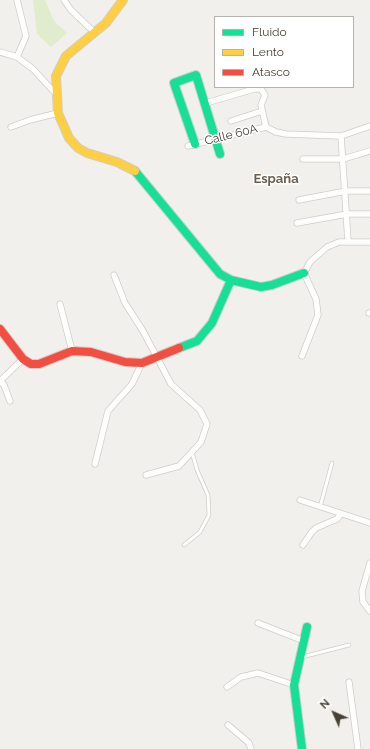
<!DOCTYPE html>
<meta charset="utf-8">
<style>
body{margin:0}
#map{position:relative;width:370px;height:749px;overflow:hidden;background:#f1f0ec;font-family:Raleway,sans-serif}
canvas{display:block}
.legend{position:absolute;left:214px;top:16px;width:140px;height:72px;box-sizing:border-box;background:#fff;border:1px solid #b6b3af;margin:0;padding:5px 7px;list-style:none;font-size:12px;color:#484137}
.legend li{display:flex;align-items:center;gap:8px;height:20px}
.legend b{width:20px;border:1px solid #b6b3af}
.north{position:absolute;left:314px;top:693px;width:40px;height:40px;-webkit-text-stroke:3px #fff;paint-order:stroke;rotate:315deg;font-size:11px;font-weight:700;line-height:16px;text-align:center;color:#484137}
.north::after{content:'';display:block;margin:auto;width:14px;height:18px;background:#484137;clip-path:polygon(50% 0,100% 100%,50% 72%,0 100%)}
</style>
<div id="map">
<canvas width="370" height="749"></canvas>
<ul class="legend">
<li><b style="height:5px;background:#16e098"></b>Fluido</li>
<li><b style="height:5px;background:#ffcf43"></b>Lento</li>
<li><b style="height:5px;background:#f24e42"></b>Atasco</li>
</ul>
<div class="north">N</div>
</div>
<script>
const context = document.querySelector('canvas').getContext('2d');
context.lineJoin = 'round';
function fill(path, color) {
  context.fillStyle = color;
  context.fill(path, 'evenodd');
}
function shape(rows) {
  const path = new Path2D();
  for (const r of rows) {
    path.moveTo(r[0], r[1]);
    for (let i = 2; i < r.length; i += 2) path.lineTo(r[i], r[i + 1]);
  }
  return path;
}
function stroke(path, color, width, dash) {
  context.strokeStyle = color;
  context.lineWidth = width;
  context.lineCap = dash ? 'butt' : 'round';
  context.setLineDash(dash || []);
  context.stroke(path);
}
function label(font, color, halo, rows, align = 'center') {
  context.font = font + ' Raleway,sans-serif';
  context.lineWidth = 3;
  context.setLineDash([]);
  context.textBaseline = 'middle';
  context.strokeStyle = halo;
  context.fillStyle = color;
  for (const [text, x, y, turn = 0] of rows) {
    context.save();
    context.translate(x, y);
    context.rotate((+turn || 0) * Math.PI / 180);
    context.textAlign = isNaN(turn) ? turn : align;
    if (halo) context.strokeText(text, 0, 0);
    context.fillText(text, 0, 0);
    context.restore();
  }
}
fill(shape([
 [33,0,45,0,54,21,67,33,51,47,37,34]
]), '#e0eccc');
const lane = shape([
 [320,507,332,463],
 [184,545,200,532,209,515,208,495,197,470,192,452],
 [302,657,349,645]
]);
const street = shape([
 [64,0,71,10,95,33],
 [0,52,17,57,33,69,57,95],
 [17,57,26,36,17,0],
 [206,103,254,89,261,89,265,95,261,105,266,127],
 [231,121,262,111],
 [11,127,30,120,58,113],
 [266,127,276,132,286,134,341,136,370,126],
 [341,136,348,241],
 [188,146,266,127],
 [303,159,343,159,370,151],
 [299,200,346,191,370,191],
 [297,223,347,214,370,214],
 [114,275,125,303,143,331,171,384,200,410,207,424,201,442,179,466,146,475],
 [60,304,72,351],
 [369,313,370,313],
 [302,356,318,315,316,299,304,273,310,262,327,247,339,242,370,242],
 [0,381,23,359],
 [0,381,4,385,10,401],
 [95,464,108,411,132,384,142,363],
 [300,500,370,523],
 [303,545,311,533,316,528,337,519,341,514],
 [370,563,362,591,363,602,370,611],
 [258,623,304,641],
 [349,682,358,749],
 [227,687,241,677,258,673,294,685],
 [228,725,249,743,251,749]
]);
const fast = shape([
 [195,144,174,83,196,75,220,154],
 [135,171,220,274,231,280,261,287,272,285,304,273],
 [179,348,197,341,212,323,231,280],
 [302,749,294,685,307,627]
]);
const slow = shape([
 [123,0,106,23,66,56,56,76,58,113,69,138,78,148,87,153,117,162,135,171]
]);
const jam = shape([
 [0,329,23,359,31,364,39,364,72,351,91,352,125,362,142,363,179,348]
]);
stroke(lane, '#cfcdc9', 4.5);
stroke(street, '#cfcdc9', 7);
stroke(fast, '#d1cdc3', 10);
stroke(slow, '#d1cdc3', 10);
stroke(jam, '#d1cdc3', 10);
stroke(lane, '#fdfdfc', 3);
stroke(street, '#fdfdfc', 5.5);
stroke(fast, '#16e098', 8);
stroke(slow, '#ffcf43', 8);
stroke(jam, '#f24e42', 8);
label('12px', '#484137', '#fff', [
 ["Calle 60A",231,135,-14]
]);
label('bold 13px', '#6b5e4e', '#fff', [
 ["España",276,179]
]);
</script>
